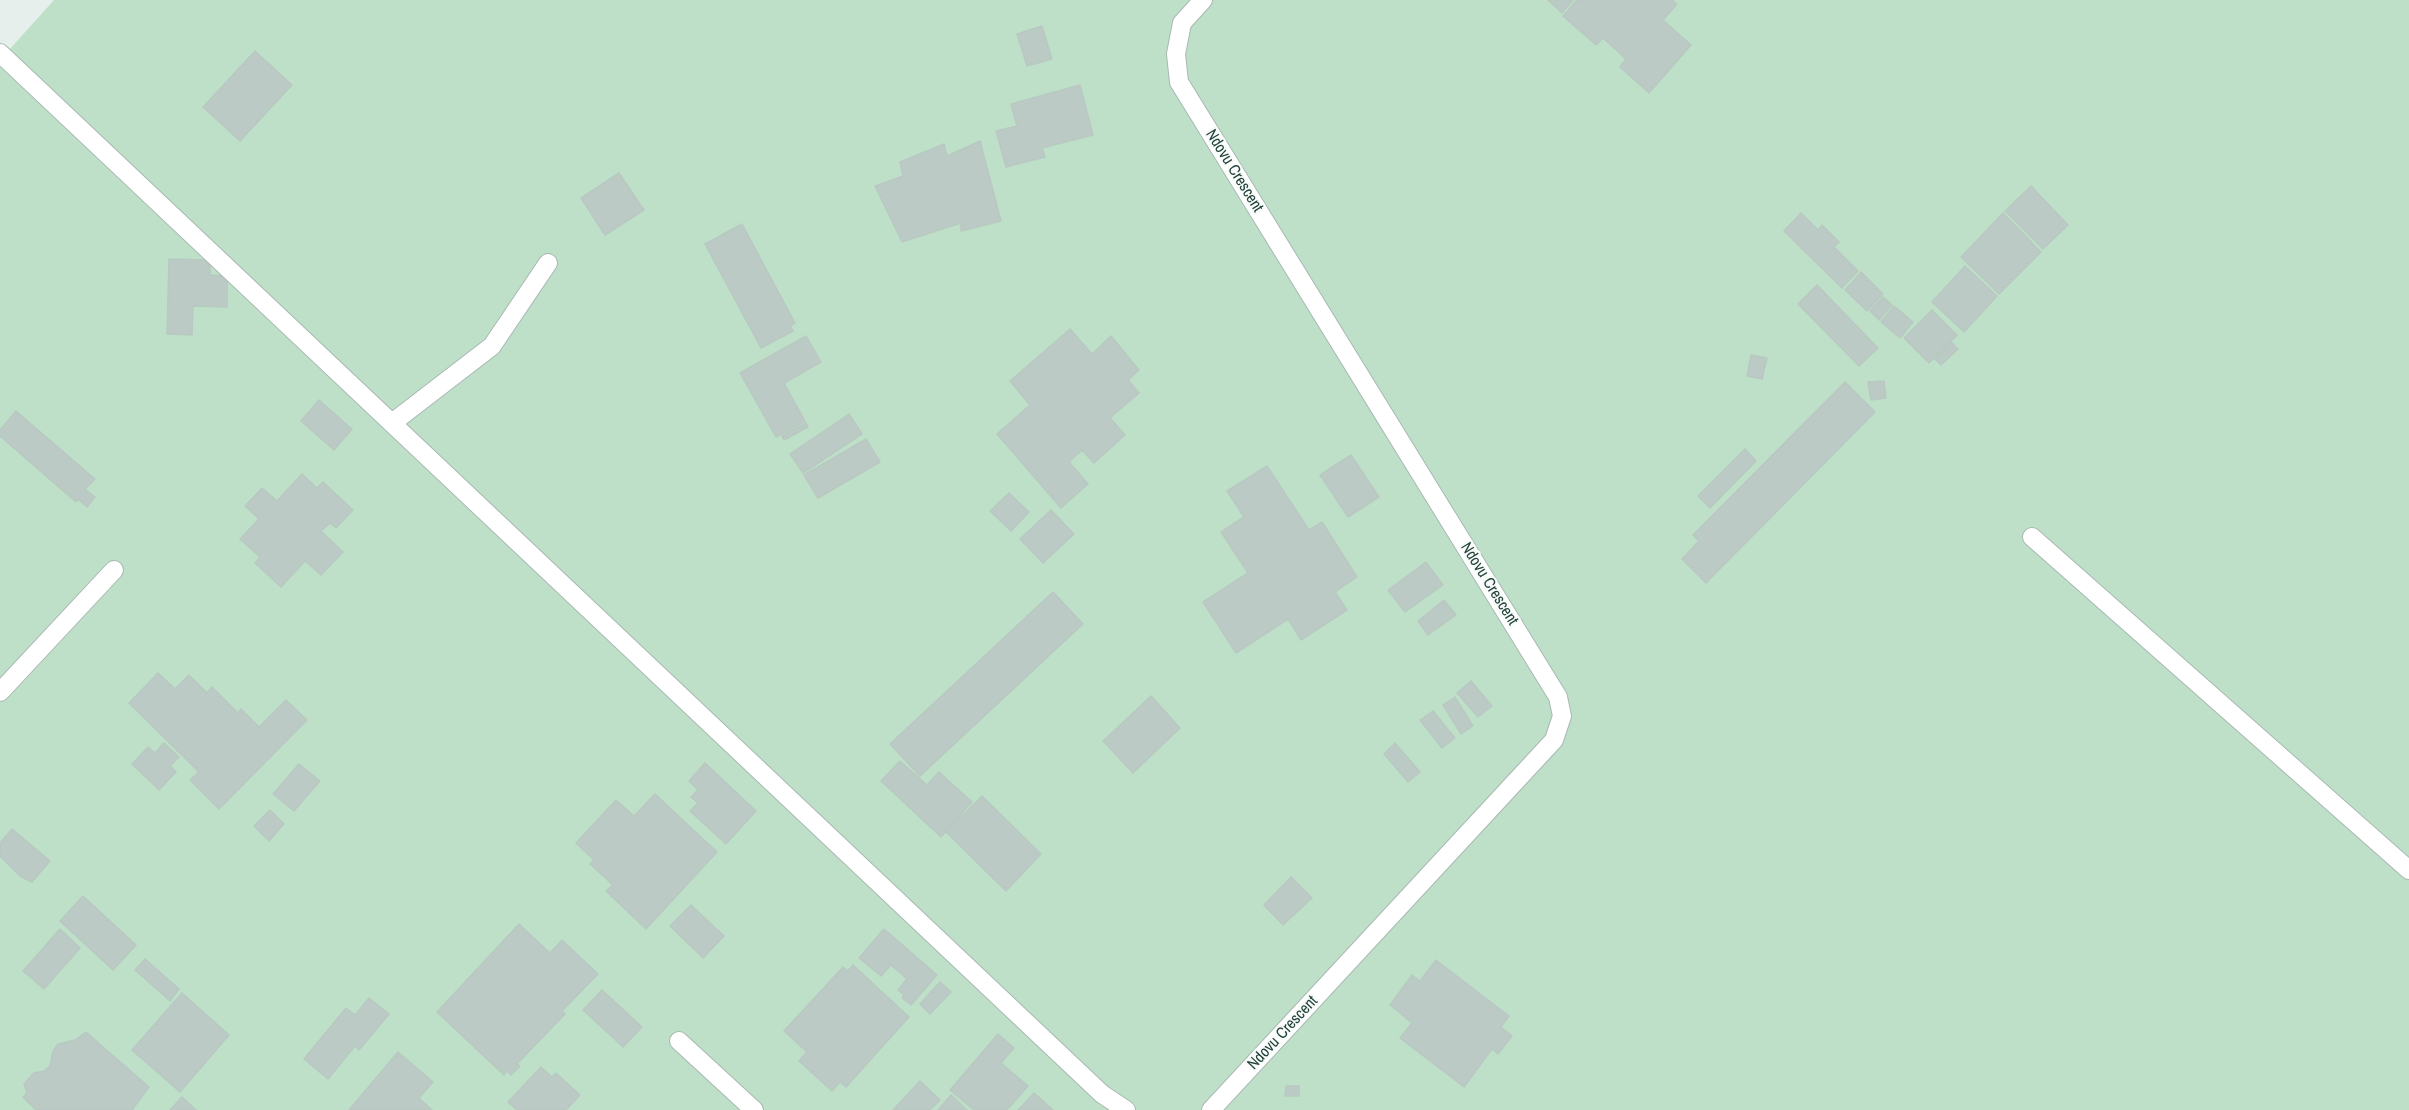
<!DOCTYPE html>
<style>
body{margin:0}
canvas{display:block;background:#e6efeb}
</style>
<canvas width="2409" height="1110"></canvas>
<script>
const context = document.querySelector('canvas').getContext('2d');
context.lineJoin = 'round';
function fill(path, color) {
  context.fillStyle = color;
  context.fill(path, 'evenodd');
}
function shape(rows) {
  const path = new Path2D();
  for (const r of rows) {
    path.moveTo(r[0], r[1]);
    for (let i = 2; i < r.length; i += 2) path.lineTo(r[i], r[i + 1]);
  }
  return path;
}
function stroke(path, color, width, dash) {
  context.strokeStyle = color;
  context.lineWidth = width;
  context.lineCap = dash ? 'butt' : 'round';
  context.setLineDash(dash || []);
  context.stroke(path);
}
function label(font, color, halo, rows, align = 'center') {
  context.font = font + ' "Archivo Narrow",sans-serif';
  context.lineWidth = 4.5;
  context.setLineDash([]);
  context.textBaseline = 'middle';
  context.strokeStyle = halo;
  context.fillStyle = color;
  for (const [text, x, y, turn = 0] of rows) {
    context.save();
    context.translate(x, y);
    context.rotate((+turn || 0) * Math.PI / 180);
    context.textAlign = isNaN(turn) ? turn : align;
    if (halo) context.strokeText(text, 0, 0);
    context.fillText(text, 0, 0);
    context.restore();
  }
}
fill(shape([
 [54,0,2409,0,2409,1110,0,1110,0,60]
]), '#bfe0c8');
const building = shape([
 [1548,0,1573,0,1562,13,1548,0],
 [1577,0,1672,0,1677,4,1663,20,1691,45,1649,93,1620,67,1626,59,1603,38,1596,45,1563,16,1577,0],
 [1042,26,1052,59,1027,66,1017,34,1042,26],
 [255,51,292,85,240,141,203,107,255,51],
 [1080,85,1093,135,1042,148,1045,157,1006,167,996,131,1017,126,1011,104,1080,85],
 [980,141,1001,221,961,231,961,223,902,242,875,186,903,176,900,162,944,144,947,156,980,141],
 [619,173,644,210,605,235,581,198,619,173],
 [2031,186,2068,225,2043,249,2005,211,2031,186],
 [1801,213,1818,230,1822,225,1839,242,1834,247,1858,271,1842,288,1784,231,1801,213],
 [2003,213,2041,252,1999,294,1961,257,2003,213],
 [742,224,795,323,790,326,793,331,761,348,705,244,742,224],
 [169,259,210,260,210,275,227,276,227,307,193,306,192,335,167,334,169,259],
 [1965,266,1997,296,1964,332,1932,302,1965,266],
 [1861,272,1883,294,1867,311,1845,290,1861,272],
 [1817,285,1878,348,1859,366,1798,304,1817,285],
 [1883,297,1892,305,1879,320,1870,311,1883,297],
 [1894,306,1913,322,1900,338,1881,322,1894,306],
 [1932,310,1957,335,1929,363,1904,338,1932,310],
 [1070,329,1092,354,1111,336,1139,370,1128,380,1139,393,1110,418,1125,435,1094,463,1082,450,1069,462,1088,484,1061,508,997,434,1030,405,1010,381,1070,329],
 [806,336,821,362,784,383,805,421,776,437,740,373,806,336],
 [1951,342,1958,349,1941,365,1935,359,1951,342],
 [1751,355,1767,358,1762,379,1747,376,1751,355],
 [1884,381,1886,398,1871,400,1868,382,1884,381],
 [1845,382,1875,412,1706,583,1682,559,1699,541,1693,535,1845,382],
 [319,400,352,429,334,450,301,421,319,400],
 [16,411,95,479,85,489,95,497,87,507,78,499,76,502,0,436,0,430,16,411],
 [849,414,862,434,803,473,790,454,849,414],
 [806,423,808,427,784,440,782,436,806,423],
 [866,439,880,462,818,498,804,475,866,439],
 [1745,449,1756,461,1710,508,1698,496,1745,449],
 [1351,455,1379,497,1348,517,1320,475,1351,455],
 [1267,466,1309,530,1322,522,1357,577,1335,592,1347,610,1301,640,1288,619,1236,653,1203,602,1248,573,1221,532,1244,517,1227,491,1267,466],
 [302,474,317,488,323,482,353,510,336,528,330,523,321,531,343,552,321,575,305,561,281,587,255,563,260,557,240,539,259,519,245,506,262,488,277,501,302,474],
 [1009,493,1029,512,1011,531,990,511,1009,493],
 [1051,510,1074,534,1043,563,1020,539,1051,510],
 [1426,562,1443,585,1405,612,1388,590,1426,562],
 [1053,592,1083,624,920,776,890,744,1053,592],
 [1444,600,1456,615,1428,635,1418,621,1444,600],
 [158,673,175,689,189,675,207,693,212,687,238,713,241,709,259,727,286,700,307,720,219,809,190,780,199,772,129,703,158,673],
 [1471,681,1492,706,1478,717,1457,693,1471,681],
 [1151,696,1180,728,1133,773,1103,741,1151,696],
 [1455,697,1473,726,1461,734,1443,705,1455,697],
 [1433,711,1455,738,1442,748,1420,720,1433,711],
 [164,743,179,757,170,766,176,772,159,790,132,764,148,747,155,753,164,743],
 [1395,743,1420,772,1408,782,1384,754,1395,743],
 [900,761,927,785,939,772,972,802,941,837,881,781,900,761],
 [705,763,756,811,726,844,690,811,698,803,691,797,698,790,689,781,705,763],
 [299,764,320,781,294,811,273,794,299,764],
 [655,794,717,852,646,929,606,891,613,885,590,864,594,860,576,843,616,800,634,816,655,794],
 [982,796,1041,854,1006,891,946,832,982,796],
 [270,810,284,824,269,841,254,826,270,810],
 [12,829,50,861,32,882,20,876,0,856,0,843,12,829],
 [1291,877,1312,898,1283,925,1264,905,1291,877],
 [83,896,136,945,113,970,60,921,83,896],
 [691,905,724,936,703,958,670,926,691,905],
 [519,924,550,953,562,940,598,974,562,1011,565,1014,517,1064,520,1066,511,1075,507,1071,504,1075,437,1012,519,924],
 [60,929,80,948,44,989,23,971,60,929],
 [884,929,937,975,911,1005,902,998,904,995,898,990,907,979,891,965,881,976,859,958,884,929],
 [145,959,179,989,170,1001,135,970,145,959],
 [1436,960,1509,1016,1501,1027,1512,1036,1498,1054,1492,1049,1464,1087,1400,1038,1412,1023,1390,1005,1412,975,1420,981,1436,960],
 [853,965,909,1017,846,1087,840,1082,832,1091,799,1061,807,1052,784,1031,843,967,848,971,853,965],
 [940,982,951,992,930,1014,920,1004,940,982],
 [602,990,642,1027,623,1047,583,1010,602,990],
 [182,993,229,1035,180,1092,132,1050,182,993],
 [369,998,389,1014,359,1050,355,1046,328,1079,304,1059,346,1008,355,1015,369,998],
 [86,1032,149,1087,132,1110,36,1110,23,1097,27,1093,24,1084,34,1073,44,1071,50,1066,53,1051,58,1044,75,1040,86,1032],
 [998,1034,1014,1048,1001,1063,1028,1086,1007,1110,974,1110,950,1090,998,1034],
 [398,1052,433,1082,419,1098,432,1110,349,1110,398,1052],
 [541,1067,552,1077,556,1073,580,1095,566,1110,517,1110,508,1102,541,1067],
 [920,1081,940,1100,930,1110,893,1110,920,1081],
 [1286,1086,1299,1086,1299,1096,1285,1096,1286,1086],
 [1034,1093,1053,1110,1018,1110,1034,1093],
 [951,1095,967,1110,938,1110,951,1095],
 [182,1097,196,1110,170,1110,182,1097]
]);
fill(building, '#bbcac4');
stroke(building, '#b8c9c2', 1.5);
const minor = shape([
 [1203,0,1182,23,1176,54,1179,82,1558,697,1562,716,1554,740,1211,1110],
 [0,53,1102,1094,1126,1110],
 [392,423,492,346,548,263],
 [2032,537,2409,870],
 [0,692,114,570],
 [679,1041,754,1110]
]);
stroke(minor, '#a8b8b2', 20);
stroke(minor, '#fff', 18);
label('16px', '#24423a', '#f7fbf9', [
 ["Ndovu Crescent",1234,171,58],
 ["Ndovu Crescent",1489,584,58],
 ["Ndovu Crescent",1283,1033,-47]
]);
</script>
